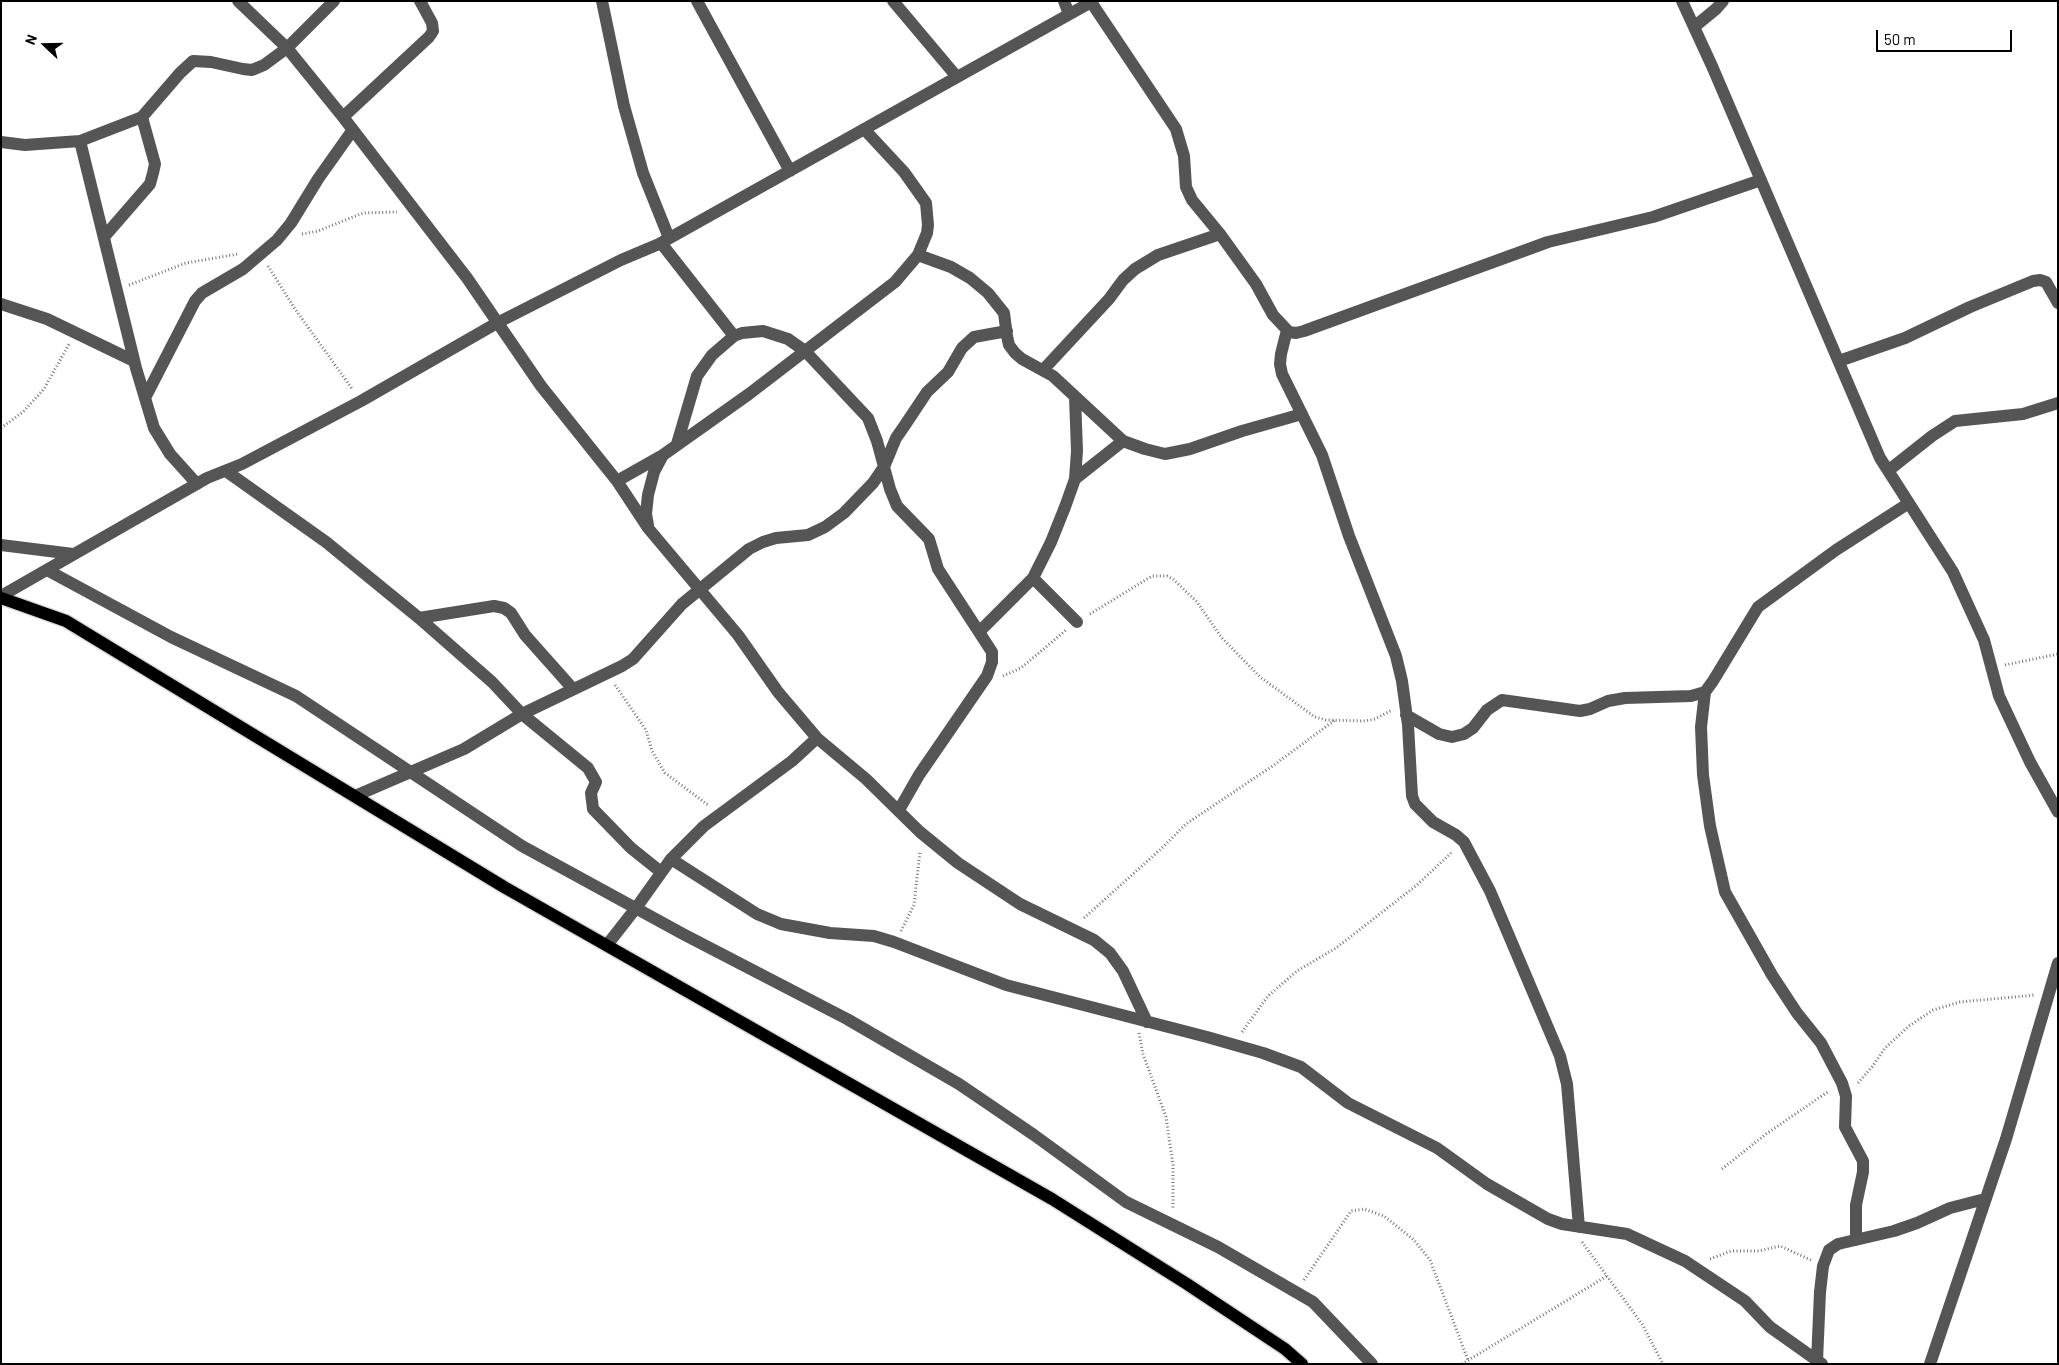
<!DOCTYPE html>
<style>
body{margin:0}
#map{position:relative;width:2059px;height:1365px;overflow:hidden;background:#fff;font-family:Barlow,sans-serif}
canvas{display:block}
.frame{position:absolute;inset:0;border:2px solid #000;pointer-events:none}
.north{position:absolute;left:20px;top:20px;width:50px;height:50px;-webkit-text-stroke:4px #fff;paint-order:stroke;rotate:291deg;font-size:14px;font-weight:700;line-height:20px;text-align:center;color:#000}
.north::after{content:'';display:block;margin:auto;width:18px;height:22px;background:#000;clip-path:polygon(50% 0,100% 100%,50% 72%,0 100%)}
.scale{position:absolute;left:1876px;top:30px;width:136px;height:22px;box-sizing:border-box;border:2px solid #000;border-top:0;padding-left:6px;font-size:15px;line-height:18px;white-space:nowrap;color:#000;-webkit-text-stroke:4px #fff;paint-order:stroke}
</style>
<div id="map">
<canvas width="2059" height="1365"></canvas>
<div class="frame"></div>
<div class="north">N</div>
<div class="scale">50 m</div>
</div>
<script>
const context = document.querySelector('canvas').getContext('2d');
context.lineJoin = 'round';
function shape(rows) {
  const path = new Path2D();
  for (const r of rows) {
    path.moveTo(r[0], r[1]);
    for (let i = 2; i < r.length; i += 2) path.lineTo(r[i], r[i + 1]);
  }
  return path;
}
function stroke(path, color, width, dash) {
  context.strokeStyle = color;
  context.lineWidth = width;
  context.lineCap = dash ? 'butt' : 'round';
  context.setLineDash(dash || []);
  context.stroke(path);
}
const major = shape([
 [1,598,66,621,504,887,1052,1199,1187,1284,1285,1349,1302,1364]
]);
stroke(major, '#dbdbdb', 15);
stroke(shape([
 [302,234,318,231,363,213,397,212],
 [268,266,295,309,353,390],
 [129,285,186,263,238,254],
 [1,428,23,412,44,389,69,344],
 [1090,614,1152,576,1167,576,1173,579,1197,602,1222,638,1260,677,1315,717,1326,720,1365,721,1375,719,1392,710],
 [2005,665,2058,654],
 [1003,676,1021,668,1066,630],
 [615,685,646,730,652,751,665,773,708,805],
 [1084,918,1162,848,1186,824,1274,765,1335,720],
 [901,931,914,905,920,851],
 [1242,1032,1268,996,1297,971,1336,948,1417,885,1452,852],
 [1139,1033,1143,1054,1166,1117,1173,1165,1173,1209],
 [1858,1083,1872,1067,1885,1048,1909,1026,1933,1010,1960,1002,2035,995],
 [1722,1169,1766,1134,1829,1091],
 [1582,1242,1642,1324,1663,1364],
 [1710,1259,1731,1251,1759,1251,1780,1246,1811,1260],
 [1304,1280,1351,1211,1364,1209,1384,1216,1414,1240,1430,1260,1468,1360],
 [1462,1364,1607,1276]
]), '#777', 3, [1, 2.5]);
stroke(shape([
 [238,1,287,48,343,117,467,278,541,386,617,481,648,528,738,635,778,692,817,738,866,779,920,832,958,863,1020,904,1094,940,1110,953,1123,971,1147,1022],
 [602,1,624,106,643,173,669,238],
 [697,1,790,171],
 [893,1,957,77],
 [1064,1,1069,14],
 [1682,1,1712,66,1880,458,1953,572,1984,640,1999,696,2030,762,2058,812],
 [1091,2,1176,129,1184,156,1186,187,1192,200,1220,234,1256,284,1273,315,1289,332,1296,333,1304,331,1548,242,1653,217,1761,180],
 [1694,27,1716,9,1723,1],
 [343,117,429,37,433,31,432,23,420,1],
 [80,141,136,368,154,428,170,454,197,484],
 [1,142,25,145,80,141,142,117,180,73,193,61,211,62,243,69,252,70,264,65,287,48,334,1],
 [104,237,150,184,153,173,155,164,142,117],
 [661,243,734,336],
 [918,255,951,267,970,278,988,293,1004,313,1007,336,1009,345,1015,353,1022,359,1053,376,1123,441,1145,449,1165,454,1190,449,1242,431,1302,414],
 [1,304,47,319,134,361],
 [1287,330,1281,354,1280,364,1282,374,1322,455,1349,536,1396,656,1402,681,1408,725,1412,796,1415,804,1433,822,1456,835,1464,842,1490,891,1560,1056,1567,1084,1579,1227],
 [1839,361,1905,338,1970,307,2033,281,2040,280,2046,282,2058,303],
 [1043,370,1109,299,1123,280,1135,269,1158,255,1220,234],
 [145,398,195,301,202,293,243,269,277,240,291,223,318,179,352,131],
 [677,444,697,376,712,355,734,336,742,333,763,331,788,339,805,351,868,418,877,441,890,489,897,506,929,539,938,569,992,652,992,662,987,676,919,775,899,810],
 [1889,470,1932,436,1955,421,2023,414,2058,403],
 [226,471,326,542,419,618,492,682,522,714,588,768,596,782,591,793,593,809,631,848,661,872],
 [1075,479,1123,441],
 [617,481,663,455,749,394,895,282,918,255,927,233,928,225,926,203,904,172,864,129],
 [648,525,646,514,648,495,654,472,663,455],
 [1,545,73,554],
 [47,570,171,637,296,696,522,846,683,934,847,1019,959,1084,1034,1135,1126,1202,1218,1247,1313,1302,1372,1364],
 [1033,578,1077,622],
 [1,596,207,478,242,464,361,401,497,323,621,260,659,244,1093,1],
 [419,618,494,606,504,608,511,613,525,635,573,689],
 [979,632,1033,578,1051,542,1065,507,1075,479,1077,451,1075,397],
 [1705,692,1701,727,1703,775,1710,826,1725,892,1772,975,1797,1013,1821,1043,1842,1083,1846,1096,1845,1127,1863,1161,1863,1172,1856,1205,1856,1240],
 [1406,715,1439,734,1452,737,1464,734,1473,728,1487,710,1502,700,1580,711,1590,709,1608,701,1625,698,1691,696,1705,692,1713,681,1758,607,1836,550,1909,503],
 [355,796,464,749,522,714,622,666,633,659,682,604,749,549,763,542,776,538,808,535,825,527,844,513,873,483,884,467,896,438,905,425,927,392,948,372,962,348,974,337,1007,331],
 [671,859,757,914,781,924,830,933,874,936,894,942,1006,985,1207,1037,1263,1053,1301,1067,1348,1103,1437,1148,1487,1184,1548,1219,1562,1224,1627,1234,1685,1261,1745,1301,1770,1327,1822,1364],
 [607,945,636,908,671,859,704,826,792,761,817,738],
 [1817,1361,1820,1292,1823,1266,1829,1250,1838,1244,1894,1231,1917,1223,1950,1208,1985,1199],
 [1930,1364,2006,1139,2058,963]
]), '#555', 12);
stroke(major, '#000', 12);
</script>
